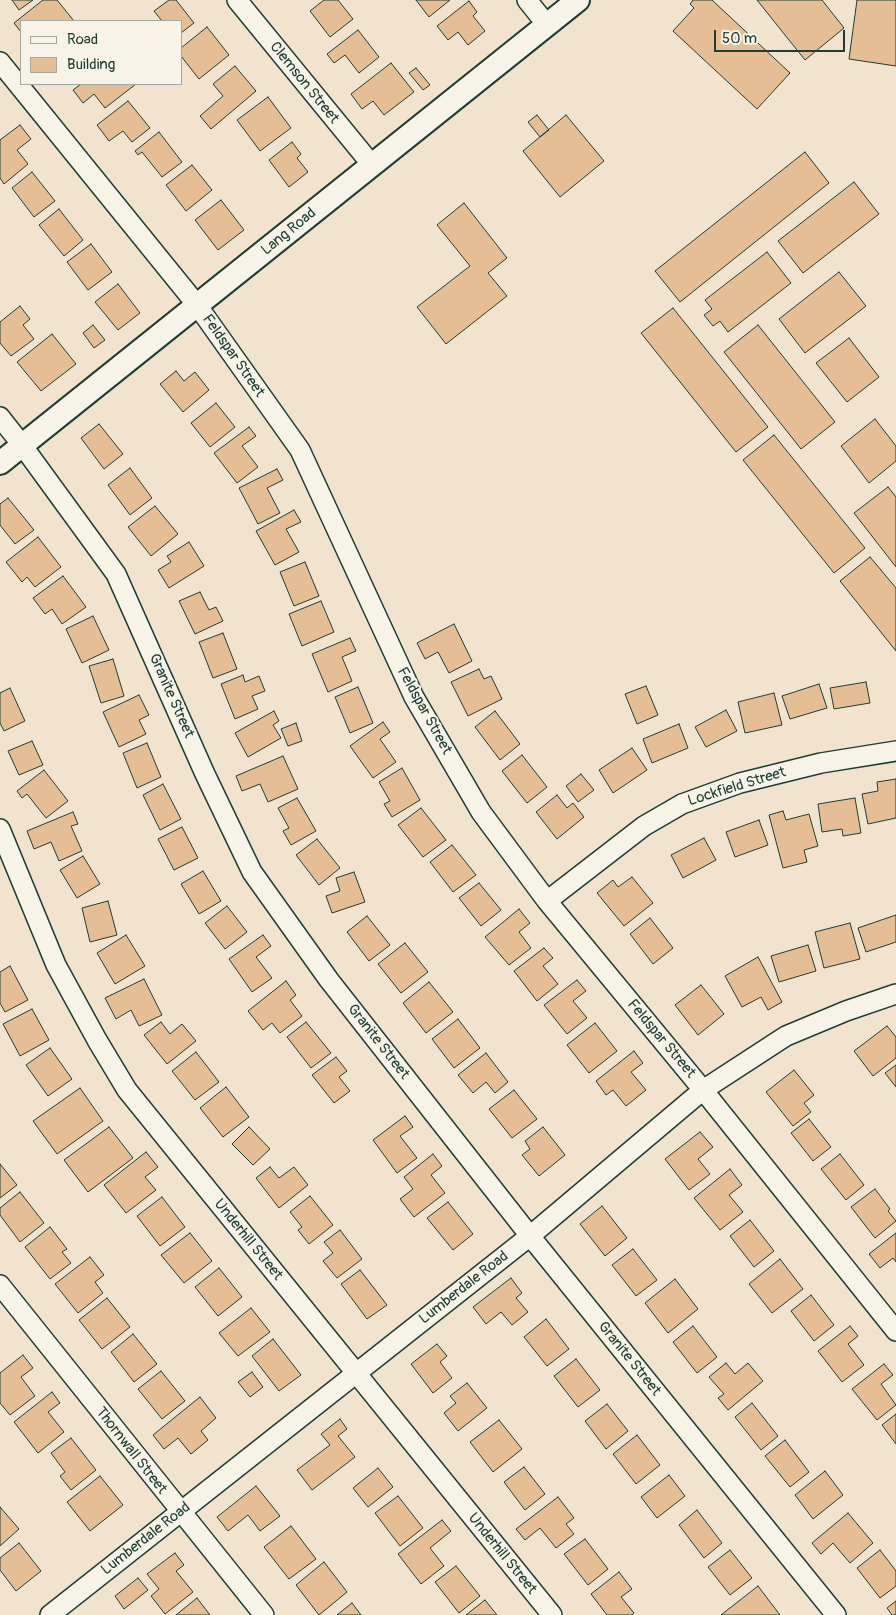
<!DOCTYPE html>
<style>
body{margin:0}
#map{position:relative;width:896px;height:1615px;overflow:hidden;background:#f2e3cf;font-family:Pangolin,sans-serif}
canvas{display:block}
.legend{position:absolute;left:20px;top:20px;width:162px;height:65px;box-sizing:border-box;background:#f7f3e8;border:1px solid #a1aaa0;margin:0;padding:6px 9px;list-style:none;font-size:15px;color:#1f3d34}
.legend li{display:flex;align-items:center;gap:10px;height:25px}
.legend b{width:25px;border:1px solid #a1aaa0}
.scale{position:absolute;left:714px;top:30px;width:131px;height:22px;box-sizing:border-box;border:2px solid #1f3d34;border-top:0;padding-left:6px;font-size:15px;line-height:18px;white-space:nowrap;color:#1f3d34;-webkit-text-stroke:4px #f7f3e8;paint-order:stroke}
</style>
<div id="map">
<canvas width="896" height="1615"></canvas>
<ul class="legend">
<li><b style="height:6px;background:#f7f3e8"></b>Road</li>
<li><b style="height:14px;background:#e6be96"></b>Building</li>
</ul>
<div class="scale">50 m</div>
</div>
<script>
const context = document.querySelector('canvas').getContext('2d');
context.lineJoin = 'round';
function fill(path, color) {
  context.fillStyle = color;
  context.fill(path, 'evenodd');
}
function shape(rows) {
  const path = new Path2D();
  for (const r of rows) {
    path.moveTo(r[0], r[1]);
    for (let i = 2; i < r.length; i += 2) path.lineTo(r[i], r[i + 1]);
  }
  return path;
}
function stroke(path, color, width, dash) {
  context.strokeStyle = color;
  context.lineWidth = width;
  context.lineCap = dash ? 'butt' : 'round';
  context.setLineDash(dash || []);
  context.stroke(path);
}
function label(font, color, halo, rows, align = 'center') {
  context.font = font + ' Pangolin,sans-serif';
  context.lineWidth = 4;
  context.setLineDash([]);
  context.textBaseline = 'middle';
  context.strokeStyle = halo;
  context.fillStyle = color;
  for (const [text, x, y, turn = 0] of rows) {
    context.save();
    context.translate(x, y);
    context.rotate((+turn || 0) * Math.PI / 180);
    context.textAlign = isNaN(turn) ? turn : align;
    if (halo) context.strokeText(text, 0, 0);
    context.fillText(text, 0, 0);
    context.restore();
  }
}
const building = shape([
 [12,0,33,0,19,10,12,0],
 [43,0,57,0,74,21,21,21,21,32,14,23,43,0],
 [169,0,176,0,194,23,181,33,181,21,162,21,154,11,169,0],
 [324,0,338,0,353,19,330,37,310,11,324,0],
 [416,0,450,0,429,17,416,0],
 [693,0,712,0,790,73,757,109,673,31,694,8,690,4,693,0],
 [757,0,822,0,844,28,805,60,757,0],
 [857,0,896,0,896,66,849,59,857,0],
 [469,1,477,12,473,16,485,31,468,45,458,32,448,40,437,26,469,1],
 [207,27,229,55,199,79,181,56,181,48,207,27],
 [358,30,379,57,359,73,345,55,334,63,327,54,358,30],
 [391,63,414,92,384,115,373,101,362,109,351,94,391,63],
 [235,66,256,91,211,129,200,116,223,96,213,84,235,66],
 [416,68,430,85,423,90,409,73,416,68],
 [81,84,136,84,105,108,94,94,83,103,73,90,81,84],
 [268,97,291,128,260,151,237,120,268,97],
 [128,101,150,128,132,142,123,131,109,141,97,125,128,101],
 [537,115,549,130,540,137,528,122,537,115],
 [566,115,604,161,560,197,523,151,566,115],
 [20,125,31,139,17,150,28,164,4,184,0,178,0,140,20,125],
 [159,132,182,162,162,177,142,152,138,155,135,151,159,132],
 [292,142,301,154,297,158,308,172,289,187,269,160,292,142],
 [805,152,829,183,680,302,655,271,805,152],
 [192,165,212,190,186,211,166,185,192,165],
 [32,172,55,201,34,217,12,188,32,172],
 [854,182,879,214,803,273,778,241,854,182],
 [221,200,244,230,218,250,195,220,221,200],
 [464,203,507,258,488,273,507,296,446,344,417,307,470,266,437,225,464,203],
 [59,209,83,240,64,256,39,225,59,209],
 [91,244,112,272,88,290,67,262,91,244],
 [767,252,791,283,728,332,720,321,713,326,704,315,712,309,705,300,767,252],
 [839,272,866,306,805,353,779,319,839,272],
 [118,284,140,313,118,330,95,302,118,284],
 [20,306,30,319,23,325,34,339,11,356,0,343,0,322,20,306],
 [673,308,768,427,736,452,641,333,673,308],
 [93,325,105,340,94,348,83,333,93,325],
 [758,325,835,422,801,449,724,352,758,325],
 [52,334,76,364,41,391,17,362,52,334],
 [849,338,879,377,847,402,816,363,849,338],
 [176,371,184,381,195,372,209,390,183,412,160,384,176,371],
 [216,403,235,427,210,447,191,423,216,403],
 [875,419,896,446,896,461,869,483,841,446,875,419],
 [99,424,123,454,104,469,81,438,99,424],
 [249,427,256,436,242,446,258,467,237,483,214,453,249,427],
 [774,435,865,548,834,573,743,460,774,435],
 [130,468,152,498,130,515,108,485,130,468],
 [277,469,283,480,267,488,280,513,258,524,239,488,277,469],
 [888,487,896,497,896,567,854,513,888,487],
 [8,498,34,530,15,544,0,525,0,504,8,498],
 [155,506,178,534,151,556,128,527,155,506],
 [294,510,301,522,286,529,299,552,275,565,256,531,294,510],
 [38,537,61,567,35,587,27,577,22,582,6,562,38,537],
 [189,542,204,566,169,588,158,570,171,562,167,556,189,542],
 [870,557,896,588,896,651,840,581,870,557],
 [305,562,319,596,294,606,280,572,305,562],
 [63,576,86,607,62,624,52,609,45,614,33,598,63,576],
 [200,592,209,610,216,607,223,621,195,634,179,601,200,592],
 [321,601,334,632,302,646,289,614,321,601],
 [93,616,109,650,82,663,66,629,93,616],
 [454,624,472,661,449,673,438,652,425,659,417,643,454,624],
 [223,633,237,669,213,678,199,642,223,633],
 [350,638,356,651,342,657,352,681,328,692,312,654,350,638],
 [113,659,124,696,101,703,89,666,113,659],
 [479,669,484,679,491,676,502,699,468,716,451,682,479,669],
 [243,675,245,682,259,676,265,691,252,696,258,709,235,719,221,684,243,675],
 [866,682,870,703,834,709,830,688,866,682],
 [819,684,827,708,790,719,782,696,819,684],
 [646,686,658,715,637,724,625,694,646,686],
 [358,687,373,723,350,733,335,697,358,687],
 [10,688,25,721,4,731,0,723,0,693,10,688],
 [774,693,782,725,745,733,738,702,774,693],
 [139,695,149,715,139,720,146,734,119,747,103,712,139,695],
 [726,710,737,731,706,747,695,727,726,710],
 [274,711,279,721,273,725,281,738,248,757,235,733,274,711],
 [495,711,520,744,500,760,475,727,495,711],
 [383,722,390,732,380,739,396,762,373,778,350,746,383,722],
 [296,723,302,741,288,746,281,729,296,723],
 [679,724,688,748,652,763,643,739,679,724],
 [32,741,43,765,19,775,8,751,32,741],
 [147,743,161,777,137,788,123,753,147,743],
 [632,748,647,770,613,793,599,770,632,748],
 [522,755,547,787,527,803,502,771,522,755],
 [283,756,298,789,268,802,260,784,242,791,236,776,283,756],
 [402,768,420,800,392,817,384,804,390,801,379,782,402,768],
 [44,770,68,801,46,818,27,794,22,798,17,791,44,770],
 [581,774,594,790,578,802,566,786,581,774],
 [896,779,896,818,868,824,862,794,878,791,877,782,896,779],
 [163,784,181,819,160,830,143,795,163,784],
 [557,795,567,808,573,803,584,817,557,839,536,812,557,795],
 [297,798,316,831,291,845,283,831,289,828,278,808,297,798],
 [855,798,861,833,843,836,842,829,822,832,818,804,855,798],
 [421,808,446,840,423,857,398,825,421,808],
 [783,811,786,820,809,814,818,846,804,850,807,862,783,868,769,815,783,811],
 [73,812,78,824,71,826,82,851,59,861,51,842,34,849,27,831,73,812],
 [759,820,768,845,735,857,726,832,759,820],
 [182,827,198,858,174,870,158,839,182,827],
 [704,838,716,860,683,878,671,855,704,838],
 [317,839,340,868,319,885,296,855,317,839],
 [452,845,476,875,453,892,430,862,452,845],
 [83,856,100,884,77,898,60,870,83,856],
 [203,871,221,901,199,914,181,884,203,871],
 [354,872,365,902,332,913,326,896,340,891,336,878,354,872],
 [632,877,653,903,624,926,597,893,613,880,618,887,632,877],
 [479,883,501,910,481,926,459,898,479,883],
 [108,901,117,935,90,942,82,908,108,901],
 [227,906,247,932,225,949,205,923,227,906],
 [519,909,530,923,519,932,531,948,509,965,485,937,519,909],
 [896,915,896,942,866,952,858,928,896,915],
 [367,916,390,945,369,961,347,932,367,916],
 [650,918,673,948,653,964,630,934,650,918],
 [850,923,860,959,824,968,815,932,850,923],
 [126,935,145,966,115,984,97,953,126,935],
 [263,935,271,946,256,957,272,978,252,992,229,959,263,935],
 [405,943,428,972,401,993,378,964,405,943],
 [808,945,816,971,779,982,771,956,808,945],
 [544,948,553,958,543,966,558,984,537,1001,514,971,544,948],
 [758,957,782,1002,768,1010,761,997,742,1007,725,976,758,957],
 [10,966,28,1000,5,1012,0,1003,0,972,10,966],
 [144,979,162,1015,139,1026,131,1010,116,1019,105,998,144,979],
 [577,980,586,991,573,1001,587,1018,567,1034,544,1005,577,980],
 [286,981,296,995,290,1000,302,1016,280,1033,272,1023,263,1030,248,1011,286,981],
 [429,982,453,1012,426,1033,403,1003,429,982],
 [701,985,724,1014,698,1035,675,1005,701,985],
 [32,1009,49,1040,20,1056,3,1024,32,1009],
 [458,1019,480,1048,454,1068,432,1039,458,1019],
 [161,1022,170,1034,182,1024,196,1041,167,1064,144,1035,161,1022],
 [306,1022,331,1053,311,1068,287,1037,306,1022],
 [595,1023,617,1051,589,1073,567,1045,595,1023],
 [887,1026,896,1037,896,1058,873,1076,854,1051,887,1026],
 [50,1048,72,1079,48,1096,26,1065,50,1048],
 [634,1051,643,1063,631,1072,646,1090,626,1106,613,1090,606,1095,596,1081,634,1051],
 [196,1052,219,1082,195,1100,172,1071,196,1052],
 [486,1053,508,1082,495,1093,486,1082,473,1093,458,1075,486,1053],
 [336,1057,347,1071,339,1077,350,1091,334,1103,312,1075,336,1057],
 [896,1065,896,1087,885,1073,896,1065],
 [794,1070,814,1095,804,1103,811,1112,793,1126,766,1092,794,1070],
 [226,1087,249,1117,223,1137,200,1108,226,1087],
 [80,1088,103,1121,57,1154,33,1121,80,1088],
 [514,1090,537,1119,512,1138,489,1109,514,1090],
 [405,1116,413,1127,400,1136,417,1158,397,1173,373,1140,405,1116],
 [809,1119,831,1147,813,1161,791,1133,809,1119],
 [109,1127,133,1158,88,1192,64,1160,109,1127],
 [249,1127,270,1149,253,1165,232,1144,249,1127],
 [543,1127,565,1155,539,1176,522,1155,530,1149,525,1141,543,1127],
 [700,1132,713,1147,698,1159,710,1174,689,1190,665,1159,700,1132],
 [146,1152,158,1167,145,1177,156,1190,126,1213,104,1185,146,1152],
 [433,1154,442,1166,431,1175,445,1193,414,1217,400,1199,413,1189,404,1177,433,1154],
 [840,1154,864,1185,846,1200,821,1169,840,1154],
 [0,1164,17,1185,0,1198,0,1164],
 [270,1167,279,1178,294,1167,308,1185,279,1208,256,1178,270,1167],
 [730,1169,742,1185,729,1195,743,1212,720,1230,694,1198,730,1169],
 [875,1189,890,1209,888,1211,896,1221,875,1238,851,1207,875,1189],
 [20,1192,44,1223,20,1242,0,1215,0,1208,20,1192],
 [310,1196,333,1225,309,1244,298,1230,302,1227,290,1212,310,1196],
 [162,1197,185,1227,160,1246,137,1216,162,1197],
 [448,1202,473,1234,453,1250,427,1218,448,1202],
 [602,1206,627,1238,605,1256,580,1224,602,1206],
 [750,1220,774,1251,754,1267,730,1236,750,1220],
 [50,1227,67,1249,62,1252,71,1263,50,1279,25,1247,50,1227],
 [340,1230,362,1259,337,1278,323,1261,333,1253,324,1242,340,1230],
 [190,1233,212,1261,184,1283,161,1255,190,1233],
 [896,1233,896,1262,893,1258,880,1268,869,1254,896,1233],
 [633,1249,657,1280,636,1296,612,1265,633,1249],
 [90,1257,104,1275,95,1282,103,1293,78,1313,55,1284,90,1257],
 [780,1259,803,1289,772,1313,749,1284,780,1259],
 [219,1268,242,1297,218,1316,195,1287,219,1268],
 [360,1270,387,1305,367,1319,341,1284,360,1270],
 [511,1278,522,1293,516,1298,528,1312,512,1325,501,1312,486,1324,473,1307,511,1278],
 [675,1279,698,1309,668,1333,645,1303,675,1279],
 [811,1295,834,1325,814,1341,791,1311,811,1295],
 [107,1298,130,1327,102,1349,79,1320,107,1298],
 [251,1308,270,1332,238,1356,219,1333,251,1308],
 [546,1319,569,1349,547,1366,524,1337,546,1319],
 [693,1326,717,1357,697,1373,673,1342,693,1326],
 [850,1326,858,1336,848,1344,864,1365,842,1382,818,1351,850,1326],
 [133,1334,157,1364,134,1382,111,1352,133,1334],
 [273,1339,301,1375,279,1391,252,1356,273,1339],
 [437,1344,447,1356,440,1362,452,1378,433,1393,411,1364,437,1344],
 [23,1355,33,1368,21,1377,35,1396,10,1415,0,1403,0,1373,23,1355],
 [576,1359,600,1390,578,1407,554,1376,576,1359],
 [726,1363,735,1374,748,1363,763,1381,728,1410,718,1398,724,1394,709,1377,726,1363],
 [884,1364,893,1375,881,1384,896,1405,877,1420,852,1389,884,1364],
 [161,1371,185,1401,162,1419,138,1389,161,1371],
 [252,1372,263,1387,250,1397,238,1382,252,1372],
 [467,1383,487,1408,458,1431,444,1413,456,1403,450,1396,467,1383],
 [52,1392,60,1403,48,1412,64,1432,38,1453,14,1422,52,1392],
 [200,1397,216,1418,201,1431,208,1440,191,1454,178,1438,164,1449,153,1435,200,1397],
 [752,1403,778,1436,761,1450,735,1417,752,1403],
 [607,1404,628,1431,606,1449,585,1421,607,1404],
 [896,1414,896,1444,882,1425,896,1414],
 [340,1419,347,1429,338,1436,355,1457,312,1490,297,1470,330,1445,321,1434,340,1419],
 [499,1420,522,1449,493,1472,470,1442,499,1420],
 [637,1435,660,1465,636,1484,613,1454,637,1435],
 [71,1438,96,1470,71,1490,60,1476,65,1472,51,1453,71,1438],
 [785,1440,809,1472,790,1487,765,1456,785,1440],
 [524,1467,545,1494,525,1510,504,1482,524,1467],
 [378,1468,393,1487,368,1507,353,1488,378,1468],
 [825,1471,843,1495,813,1519,795,1495,825,1471],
 [669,1475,685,1496,657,1518,641,1497,669,1475],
 [100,1476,123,1505,90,1531,67,1502,100,1476],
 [256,1486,280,1516,260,1531,248,1515,228,1531,217,1517,256,1486],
 [398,1496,423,1528,400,1546,375,1513,398,1496],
 [558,1497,574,1518,566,1524,574,1534,556,1548,540,1528,525,1540,516,1529,558,1497],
 [0,1507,19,1529,0,1546,0,1507],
 [697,1510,722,1543,704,1558,679,1525,697,1510],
 [848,1513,873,1543,850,1563,833,1543,821,1554,812,1543,848,1513],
 [442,1520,451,1531,430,1548,444,1566,421,1584,398,1554,442,1520],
 [291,1526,316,1559,289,1579,264,1547,291,1526],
 [585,1539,608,1569,588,1585,564,1554,585,1539],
 [19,1543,41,1571,16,1591,0,1570,0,1558,19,1543],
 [730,1550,752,1578,730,1595,708,1567,730,1550],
 [880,1550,896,1571,896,1586,880,1598,857,1568,880,1550],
 [175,1553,184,1565,176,1571,193,1592,165,1614,151,1596,159,1589,147,1574,175,1553],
 [324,1562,347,1592,319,1615,296,1585,324,1562],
 [456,1566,480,1596,459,1613,435,1582,456,1566],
 [619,1572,632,1589,621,1597,634,1613,632,1615,607,1615,591,1594,619,1572],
 [138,1578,148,1590,124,1609,115,1596,138,1578],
 [758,1586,780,1615,721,1615,758,1586],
 [197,1598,210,1615,176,1615,197,1598],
 [485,1600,497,1615,466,1615,485,1600],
 [896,1601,896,1615,892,1615,887,1608,896,1601],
 [352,1603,361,1615,337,1615,352,1603]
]);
fill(building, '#e6be96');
stroke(building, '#1f3d34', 1);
const minor = shape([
 [237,0,372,165],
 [527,0,547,25],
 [0,62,197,305,300,450,414,697,481,812,547,901,703,1090,896,1331],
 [0,417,22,445,116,574,205,774,252,872,329,980,530,1236,836,1615],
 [0,829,56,965,97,1040,127,1090,552,1615],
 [547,901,644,826,682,804,740,783,821,763,896,751],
 [0,1285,264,1615],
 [50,1615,530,1236,703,1090,786,1036,846,1011,896,994]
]);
const tertiary = shape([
 [0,463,578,0]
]);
stroke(minor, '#1f3d34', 22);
stroke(tertiary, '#1f3d34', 26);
stroke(minor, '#f7f3e8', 19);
stroke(tertiary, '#f7f3e8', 22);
label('15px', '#1f3d34', '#f7f3e8', [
 ["Clemson Street",304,83,51],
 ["Lang Road",289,232,-39],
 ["Feldspar Street",233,356,55],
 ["Granite Street",171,696,66],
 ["Feldspar Street",424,711,61],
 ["Lockfield Street",737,787,-17],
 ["Feldspar Street",661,1039,50],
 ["Granite Street",378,1042,52],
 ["Underhill Street",248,1240,51],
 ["Lumberdale Road",464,1288,-38],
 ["Granite Street",629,1359,51],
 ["Thornwall Street",131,1451,52],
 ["Lumberdale Road",146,1539,-38],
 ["Underhill Street",502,1554,51]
]);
</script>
